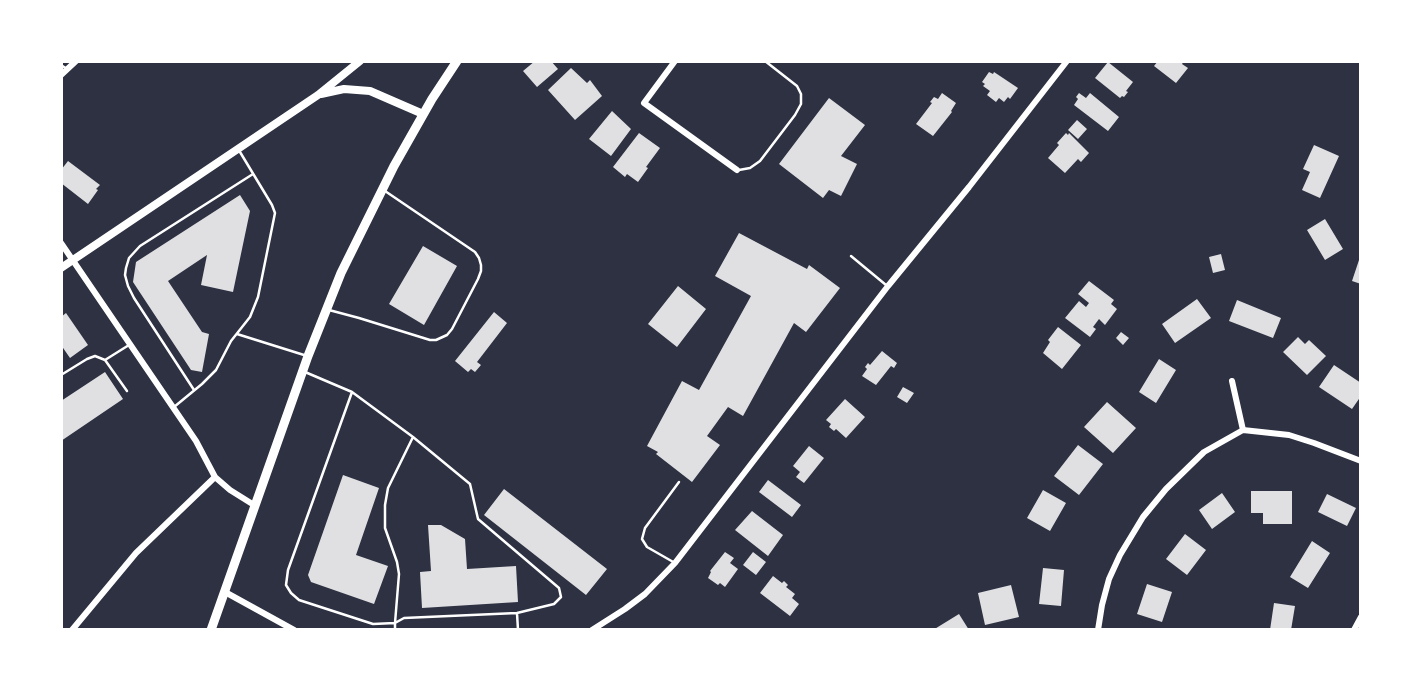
<!DOCTYPE html>
<style>
body{margin:0}
#map{position:relative;width:1422px;height:691px;overflow:hidden;background:#2d3142;font-family:"PT Sans",sans-serif}
canvas{display:block}
.frame{position:absolute;inset:0;border:63px solid #fff;pointer-events:none}
</style>
<div id="map">
<canvas width="1422" height="691"></canvas>
<div class="frame"></div>
</div>
<script>
const context = document.querySelector('canvas').getContext('2d');
context.lineJoin = 'round';
function fill(path, color) {
  context.fillStyle = color;
  context.fill(path, 'evenodd');
}
function shape(rows) {
  const path = new Path2D();
  for (const r of rows) {
    path.moveTo(r[0], r[1]);
    for (let i = 2; i < r.length; i += 2) path.lineTo(r[i], r[i + 1]);
  }
  return path;
}
function stroke(path, color, width, dash) {
  context.strokeStyle = color;
  context.lineWidth = width;
  context.lineCap = dash ? 'butt' : 'round';
  context.setLineDash(dash || []);
  context.stroke(path);
}
fill(shape([
 [535,61,551,61,558,69,537,87,523,71],
 [1158,61,1184,61,1182,64,1188,68,1176,83,1154,66],
 [1108,62,1133,82,1126,91,1128,92,1124,97,1122,96,1120,98,1095,78],
 [571,68,587,83,590,80,602,96,575,120,548,90],
 [989,72,993,74,994,72,1018,88,1010,99,1008,97,1004,102,999,98,996,102,987,95,990,91,983,86,985,84,982,82],
 [942,93,956,103,951,111,952,112,933,136,916,124,932,103,930,102,934,97,938,99],
 [1079,93,1086,98,1090,93,1119,117,1108,131,1074,105,1078,99,1076,97],
 [829,98,865,125,841,156,857,164,841,196,829,190,823,198,779,164],
 [612,111,631,129,611,156,589,139],
 [1077,120,1087,129,1078,139,1068,130],
 [639,133,660,148,646,167,648,168,638,182,627,174,625,177,613,167],
 [1066,133,1068,135,1069,133,1089,153,1081,162,1078,159,1065,173,1048,158,1059,145,1057,143],
 [1314,145,1339,156,1320,198,1302,190,1310,172,1303,169],
 [68,161,100,185,96,189,98,190,88,204,61,183,61,170],
 [240,195,250,211,233,292,201,285,207,255,168,281,202,332,209,334,202,372,191,370,133,282,136,262],
 [1325,219,1343,249,1325,260,1307,230],
 [739,233,807,269,809,265,840,288,806,332,794,323,743,416,728,407,707,436,720,445,692,482,656,454,658,452,647,446,682,381,699,390,751,296,715,276],
 [423,246,457,266,424,325,389,304],
 [1221,254,1225,270,1213,273,1209,257],
 [1359,260,1361,261,1361,284,1352,281],
 [1089,281,1114,300,1111,304,1117,309,1105,325,1099,319,1093,327,1096,329,1090,337,1065,318,1079,301,1086,307,1089,303,1078,294],
 [678,286,706,309,677,347,648,324],
 [1197,299,1211,318,1175,343,1162,324],
 [1237,300,1281,318,1273,338,1229,321],
 [494,312,507,323,477,362,481,365,475,372,471,369,468,372,455,361],
 [66,313,88,345,70,358,61,345,61,317],
 [1058,327,1081,345,1062,369,1043,353,1050,342,1048,340],
 [1121,332,1129,338,1123,345,1116,338],
 [1298,337,1305,344,1309,340,1326,356,1307,375,1283,352],
 [882,351,897,363,894,368,891,366,876,385,862,376,867,369,865,367,868,363,870,365],
 [1159,359,1176,370,1156,403,1139,392],
 [1334,365,1361,383,1361,396,1352,409,1319,387],
 [105,372,123,399,61,441,61,401],
 [903,387,914,393,907,403,897,397],
 [845,399,865,417,846,438,836,429,834,431,829,427,831,424,826,420],
 [1107,402,1136,428,1113,453,1084,427],
 [1078,445,1103,464,1079,495,1054,476],
 [809,446,824,458,804,483,796,477,800,472,793,466],
 [343,475,379,488,356,555,388,566,374,604,311,582,308,575],
 [768,480,801,505,792,517,759,492],
 [504,489,607,569,586,595,484,515],
 [1043,490,1066,503,1050,531,1027,518],
 [1251,491,1292,491,1292,524,1263,524,1263,513,1251,513],
 [1222,493,1235,512,1212,529,1199,510],
 [1327,494,1356,508,1347,526,1318,512],
 [752,511,783,535,768,556,735,530],
 [428,525,441,525,465,539,467,569,516,566,518,602,422,608,420,572,431,571],
 [1185,534,1206,550,1187,575,1166,559],
 [1312,541,1330,553,1308,588,1290,577],
 [725,552,734,558,730,563,738,569,725,587,720,583,718,585,708,578,711,572,710,571],
 [753,552,766,562,756,575,743,565],
 [1043,568,1064,570,1061,606,1039,604],
 [773,576,782,583,784,581,788,585,786,587,795,594,792,598,799,604,790,616,760,593],
 [1147,584,1172,592,1162,622,1137,614],
 [1011,585,1019,617,985,625,978,593],
 [1274,603,1295,606,1291,630,1270,630],
 [959,614,969,630,933,630]
]), '#e0e0e3');
stroke(shape([
 [61,65,67,69],
 [739,170,750,168,760,161,795,115,801,104,801,94,797,86,765,61],
 [851,256,886,285],
 [329,310,359,318,430,340,436,340,447,335,452,329,478,279,481,271,481,265,479,258,475,252,385,191],
 [237,334,304,355],
 [105,360,127,391],
 [305,372,352,392,288,570,286,585,291,593,299,600,373,624,395,623,395,630],
 [61,375,87,359,95,356,105,360,129,345],
 [194,390,134,298,128,286,125,275,126,268,129,258,140,246,253,174],
 [352,392,413,437,388,488,385,505,385,528,397,562,399,574,395,623],
 [174,407,202,384,216,370,231,341,250,317,258,297,275,213,272,205,240,152],
 [675,563,647,547,642,539,645,528,679,482],
 [517,613,518,630],
 [395,623,404,618,517,613,554,604,561,597,559,588,478,519,470,484,413,437]
]), '#fff', 2.5);
stroke(shape([
 [675,61,644,103,737,170],
 [61,75,76,61],
 [61,243,196,441,215,477,230,490,254,505],
 [1232,381,1243,430],
 [225,592,294,630],
 [72,630,136,553,215,477],
 [592,630,625,609,645,594,675,563,888,286,969,187,1067,61],
 [1098,630,1102,605,1109,579,1120,555,1143,517,1166,489,1204,452,1243,430,1289,435,1314,443,1361,461],
 [1354,630,1361,617]
]), '#fff', 6);
stroke(shape([
 [321,94,344,89,370,91,423,114],
 [61,268,318,95,360,61]
]), '#fff', 8);
stroke(shape([
 [211,630,308,356,341,273,394,166,432,99,457,61]
]), '#fff', 9);
</script>
